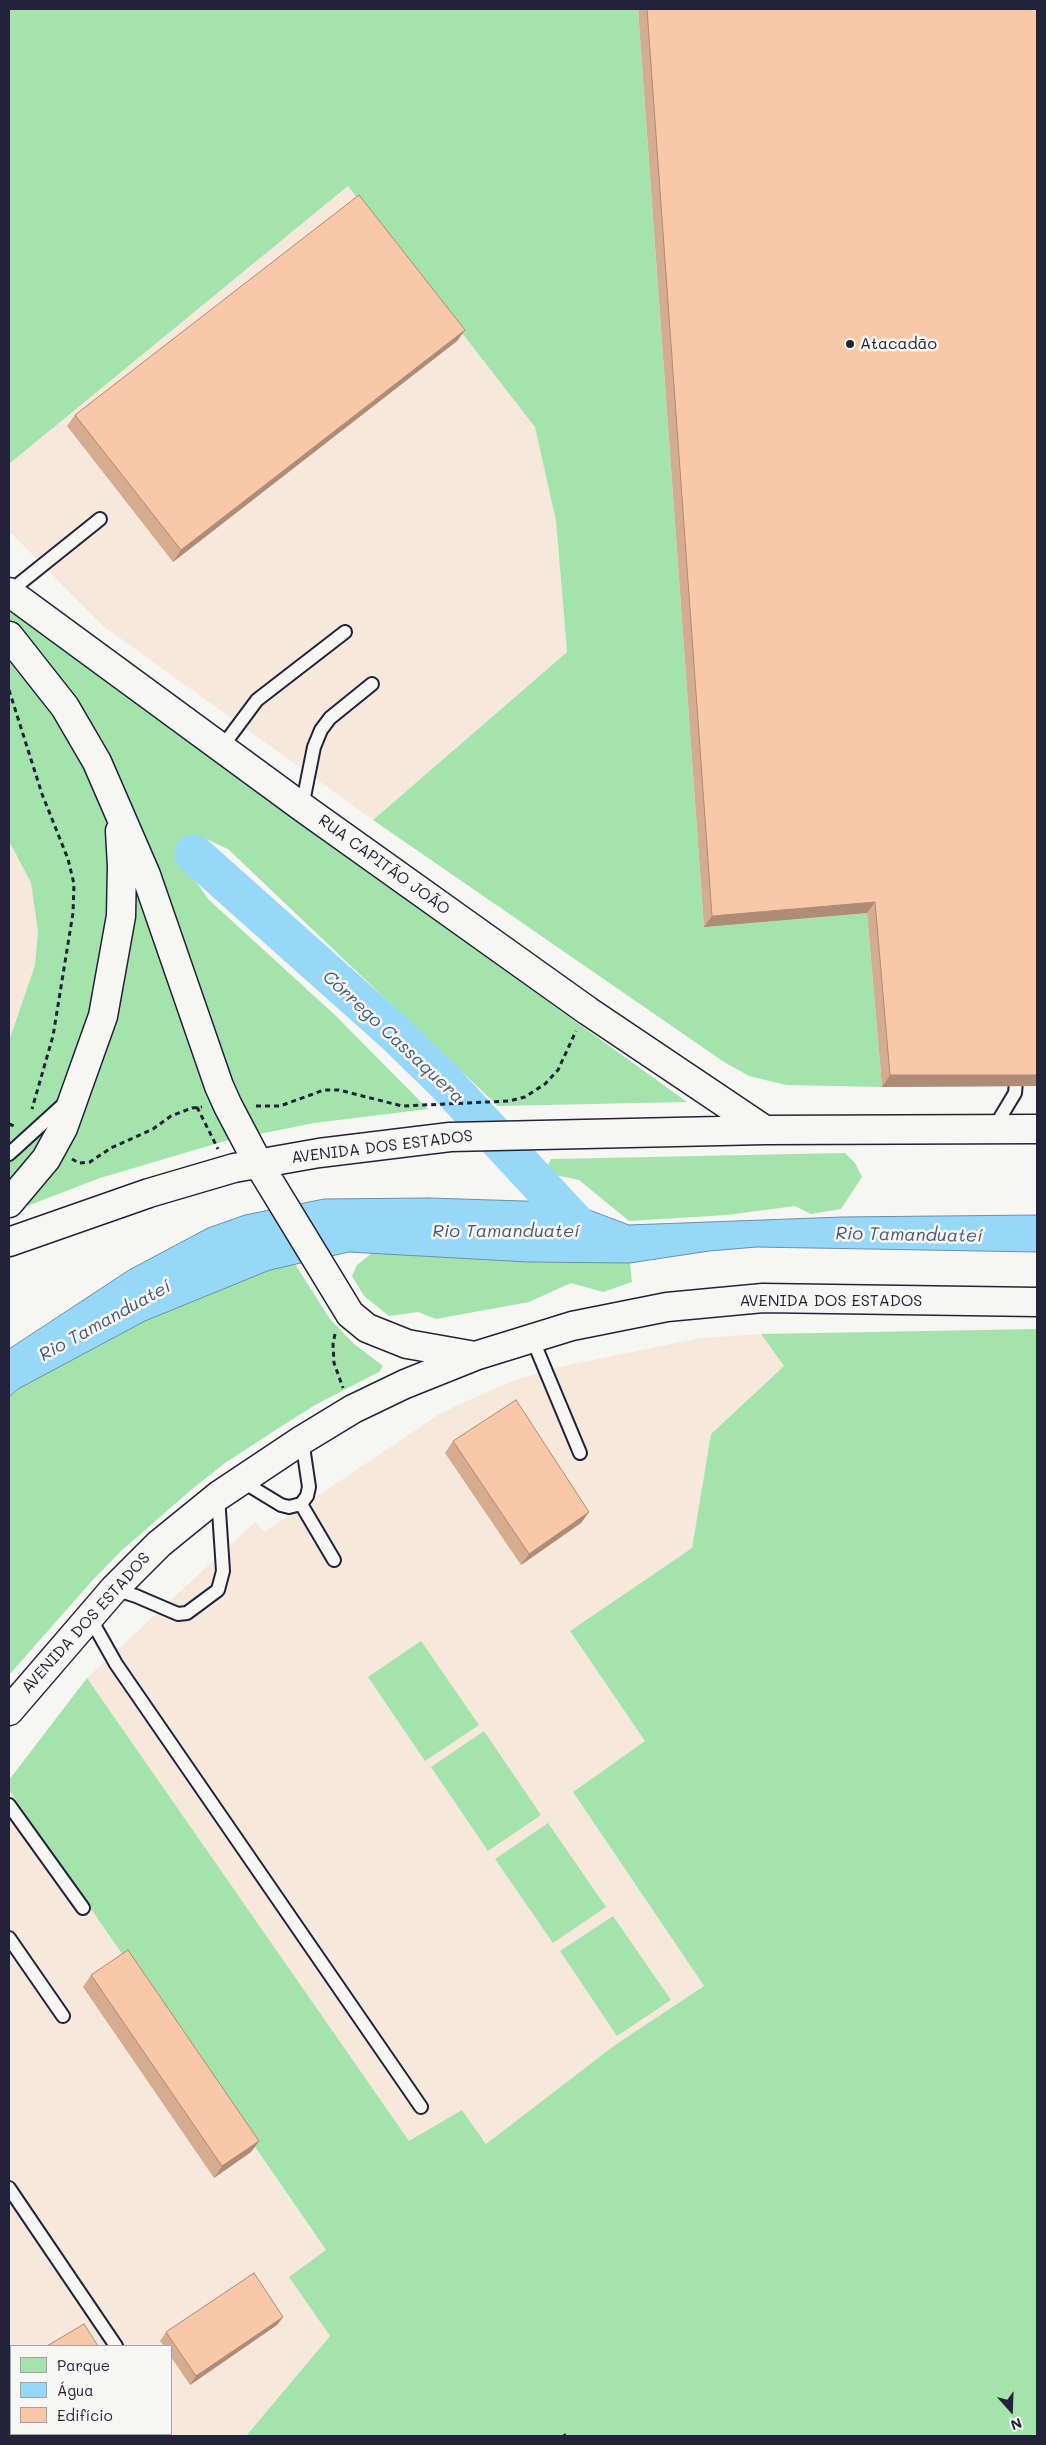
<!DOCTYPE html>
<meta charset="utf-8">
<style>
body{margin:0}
#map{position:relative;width:1046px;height:2445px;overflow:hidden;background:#f6f6f2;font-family:Mali,sans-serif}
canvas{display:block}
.frame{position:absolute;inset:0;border:10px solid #22223b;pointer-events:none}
.legend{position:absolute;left:10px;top:2345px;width:162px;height:90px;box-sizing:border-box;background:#f6f6f2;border:1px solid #a1a1a9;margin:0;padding:6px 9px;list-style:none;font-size:15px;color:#22223b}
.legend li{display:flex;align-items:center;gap:10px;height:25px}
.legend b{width:25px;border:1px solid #a1a1a9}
.north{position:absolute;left:986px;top:2385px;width:50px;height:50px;-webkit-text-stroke:4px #f6f6f2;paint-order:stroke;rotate:160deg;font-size:14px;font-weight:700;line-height:20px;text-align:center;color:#22223b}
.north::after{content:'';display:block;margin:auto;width:18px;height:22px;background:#22223b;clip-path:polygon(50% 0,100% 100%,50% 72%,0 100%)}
</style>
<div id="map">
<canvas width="1046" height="2445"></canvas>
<div class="frame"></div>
<ul class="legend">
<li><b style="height:14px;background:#a4e4ac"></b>Parque</li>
<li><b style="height:14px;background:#97d8f8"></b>Água</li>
<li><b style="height:14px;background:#f9c8a9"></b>Edifício</li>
</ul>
<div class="north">N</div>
</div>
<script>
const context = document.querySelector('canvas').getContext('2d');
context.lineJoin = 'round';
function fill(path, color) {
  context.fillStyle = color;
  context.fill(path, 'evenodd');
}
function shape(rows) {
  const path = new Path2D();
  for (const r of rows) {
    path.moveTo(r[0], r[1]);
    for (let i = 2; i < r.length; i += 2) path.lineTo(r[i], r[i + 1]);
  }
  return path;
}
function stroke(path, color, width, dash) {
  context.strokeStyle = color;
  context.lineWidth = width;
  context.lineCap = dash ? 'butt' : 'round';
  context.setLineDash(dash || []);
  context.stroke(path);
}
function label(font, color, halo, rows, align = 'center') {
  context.font = font + ' Mali,sans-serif';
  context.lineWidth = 5;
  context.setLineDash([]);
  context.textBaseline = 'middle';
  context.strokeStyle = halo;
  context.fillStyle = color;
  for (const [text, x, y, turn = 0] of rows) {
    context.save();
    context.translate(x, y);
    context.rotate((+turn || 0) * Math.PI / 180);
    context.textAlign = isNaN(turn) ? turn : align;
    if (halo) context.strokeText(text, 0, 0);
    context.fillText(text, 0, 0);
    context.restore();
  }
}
fill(shape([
 [348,186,536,427,556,521,567,652,373,820,103,626,9,531,9,464],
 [9,841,31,883,38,931,35,965,9,1041],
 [761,1334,784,1366,711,1434,692,1548,570,1631,646,1741,573,1792,704,1986,615,2045,486,2144,462,2110,409,2142,87,1678,255,1522,264,1532,441,1413,507,1383,559,1367,700,1338],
 [9,1790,326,2251,290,2277,330,2336,246,2436,9,2436],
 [11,2346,171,2346,171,2434,11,2434]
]), '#f7e8dc');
fill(shape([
 [9,9,638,9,704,927,867,913,882,1087,786,1085,749,1076,724,1062,373,820,567,652,556,521,535,427,348,186,9,464],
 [9,607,579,1024,687,1102,498,1106,228,849,206,839,185,866,209,900,335,1015,428,1109,314,1123,225,1141,100,1178,9,1213,9,1041,35,965,38,931,31,883,9,841],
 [845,1153,855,1163,862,1177,841,1209,811,1214,795,1206,727,1215,629,1221,579,1180,555,1175,547,1167,551,1159],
 [372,1253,527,1262,630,1263,632,1282,603,1292,571,1283,529,1302,436,1319,418,1312,389,1316,364,1296,352,1276,357,1265],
 [295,1264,330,1319,353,1343,383,1366,379,1372,315,1405,274,1431,225,1463,191,1490,121,1551,91,1582,9,1675,9,1397,18,1389,145,1321,270,1270],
 [1037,1329,1037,2436,246,2436,330,2336,289,2277,326,2250,9,1790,9,1780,87,1678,409,2141,462,2110,486,2144,615,2045,704,1986,573,1792,645,1741,570,1631,692,1548,711,1434,784,1366,761,1334],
 [421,1641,479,1725,425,1761,368,1677],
 [484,1731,541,1815,488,1851,431,1767],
 [548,1823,606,1907,553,1943,495,1859],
 [613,1916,671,2000,617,2036,560,1951]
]), '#a4e4ac');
const water = shape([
 [429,1198,555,1202,584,1208,629,1225,842,1217,1037,1215,1037,1252,757,1247,709,1251,630,1263,528,1262,349,1252,270,1270,145,1321,18,1389,9,1397,9,1349,129,1270,208,1228,245,1215,324,1199,429,1198]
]);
fill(water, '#97d8f8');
stroke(water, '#688fac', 1);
stroke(shape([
 [194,854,398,1036,444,1081,582,1230]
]), '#97d8f8', 39);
const lane = shape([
 [9,592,100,519],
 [222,747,257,700,345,632],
 [302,807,314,747,321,730,330,718,372,684],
 [994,1128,1015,1093,1017,1071],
 [9,1154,64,1104],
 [532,1338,580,1453],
 [240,1480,281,1505,289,1507,301,1504,307,1496,309,1487,302,1440],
 [301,1504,334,1560],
 [114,1589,136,1596,178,1614,187,1613,218,1590,223,1571,218,1496],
 [89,1616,116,1664,421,2107],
 [9,1805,83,1908],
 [9,1938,63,2016],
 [9,2188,116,2346]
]);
const highway = shape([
 [9,592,302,807,588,1011,765,1130],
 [9,636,65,707,97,762,146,875,219,1086,228,1106,258,1163,350,1314,367,1328,407,1344,475,1356],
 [9,1203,46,1159,63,1128,103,1016,121,916,122,866,120,831],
 [9,1242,149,1193,234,1168,319,1153,450,1137,765,1130,1037,1129],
 [9,1711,114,1589,159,1544,218,1496,302,1440,353,1409,405,1384,475,1356,572,1326,667,1307,763,1298,1037,1302]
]);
stroke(lane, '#22223b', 16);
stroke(highway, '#22223b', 31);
stroke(shape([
 [9,690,42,794,68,859,74,884,73,913,53,1036,32,1109],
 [256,1106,280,1106,324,1090,339,1090,402,1106,509,1101,525,1097,545,1084,558,1070,576,1031],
 [197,1107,218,1149],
 [9,1124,16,1127],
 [72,1159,79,1163,90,1162,111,1148,153,1129,171,1116,192,1108,202,1107],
 [335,1334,333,1344,334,1363,343,1388],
 [564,2434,565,2436]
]), '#22223b', 3, [5, 4]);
stroke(lane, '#f6f6f2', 12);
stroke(highway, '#f6f6f2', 28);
fill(shape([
 [638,9,1037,9,1037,1086,882,1087,867,913,704,927],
 [465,330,457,341,173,562,67,426,75,415],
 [453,1441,589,1512,581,1523,521,1565,445,1453],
 [91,1975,259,2141,251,2152,214,2178,83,1987],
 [283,2317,277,2325,190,2385,171,2357,171,2346,164,2346,160,2341,166,2332]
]), '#d6ac91');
fill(shape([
 [465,330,457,341,173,562,181,550],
 [875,902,867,913,704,927,712,916],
 [890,1075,1037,1075,1037,1086,882,1087],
 [589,1512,581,1523,521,1565,529,1554],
 [259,2141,251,2152,214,2178,222,2166],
 [283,2317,277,2325,190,2385,196,2376]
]), '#ae8c76');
const building = shape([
 [647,9,1037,9,1037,1075,890,1075,875,902,712,916,647,9],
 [359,195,465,330,181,550,75,415,359,195],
 [516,1400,589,1512,529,1554,453,1441,516,1400],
 [128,1950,259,2141,222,2166,91,1975,128,1950],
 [254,2273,283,2317,196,2376,166,2332,254,2273],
 [84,2324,98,2346,47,2346,84,2324]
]);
fill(building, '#f9c8a9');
stroke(building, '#ae8c76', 1);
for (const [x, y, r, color] of [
 [850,344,5,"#22223b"]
]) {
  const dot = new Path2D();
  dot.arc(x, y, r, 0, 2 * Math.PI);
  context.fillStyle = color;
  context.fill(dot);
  stroke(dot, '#f6f6f2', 2);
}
label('16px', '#22223b', '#f6f6f2', [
 ["Atacadão",860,344]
], 'left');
label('16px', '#22223b', '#f6f6f2', [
 ["RUA CAPITÃO JOÃO",384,865,36],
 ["AVENIDA DOS ESTADOS",382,1147,-7],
 ["AVENIDA DOS ESTADOS",831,1301],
 ["AVENIDA DOS ESTADOS",86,1623,-48]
]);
label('italic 18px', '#455974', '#f6f6f2', [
 ["Córrego Cassaquera",393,1037,43],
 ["Rio Tamanduateí",506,1231],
 ["Rio Tamanduateí",909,1235,1],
 ["Rio Tamanduateí",105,1321,-29]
]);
</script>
